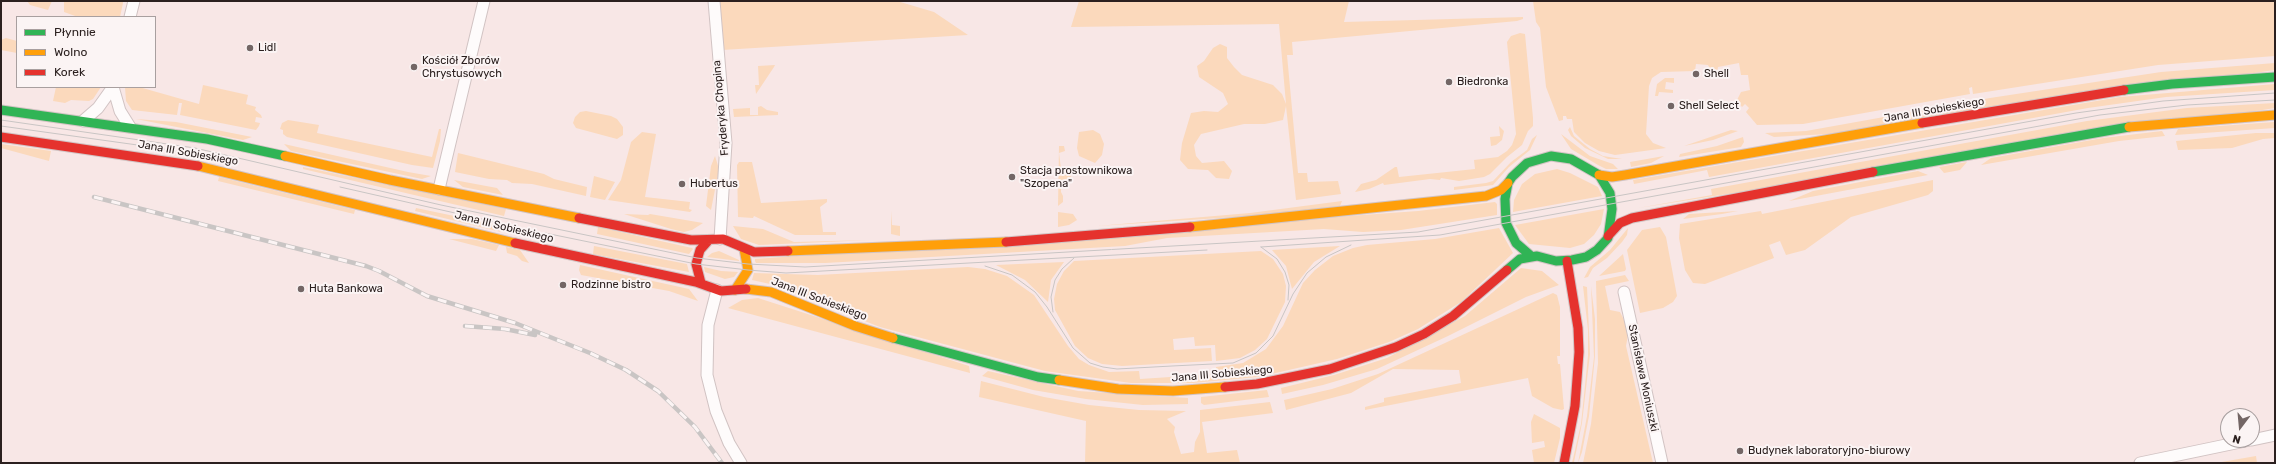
<!DOCTYPE html>
<meta charset="utf-8">
<style>
body{margin:0}
#map{position:relative;width:2276px;height:464px;overflow:hidden;background:#f8e7e6;font-family:Rubik,sans-serif}
canvas{display:block}
.frame{position:absolute;inset:0;border:2px solid #2b201f;pointer-events:none}
.legend{position:absolute;left:16px;top:16px;width:140px;height:72px;box-sizing:border-box;background:#fbf4f4;border:1px solid #a89f9f;margin:0;padding:5px 7px;list-style:none;font-size:12px;color:#2b201f}
.legend li{display:flex;align-items:center;gap:8px;height:20px}
.legend b{width:20px;border:1px solid #a89f9f}
.north{position:absolute;left:2220px;top:408px;width:40px;height:40px;box-sizing:border-box;background:#fbf4f4;border:1px solid #a89f9f;border-radius:50%;rotate:196deg;font-size:11px;font-weight:700;line-height:16px;text-align:center;color:#2b201f}
.north::after{content:'';display:block;margin:auto;width:14px;height:18px;background:#736665;clip-path:polygon(50% 0,100% 100%,50% 72%,0 100%)}
</style>
<div id="map">
<canvas width="2276" height="464"></canvas>
<div class="frame"></div>
<ul class="legend">
<li><b style="height:5px;background:#30b455"></b>Płynnie</li>
<li><b style="height:5px;background:#ff9f0a"></b>Wolno</li>
<li><b style="height:5px;background:#e5322d"></b>Korek</li>
</ul>
<div class="north">N</div>
</div>
<script>
const context = document.querySelector('canvas').getContext('2d');
context.lineJoin = 'round';
function fill(path, color) {
  context.fillStyle = color;
  context.fill(path, 'evenodd');
}
function shape(rows) {
  const path = new Path2D();
  for (const r of rows) {
    path.moveTo(r[0], r[1]);
    for (let i = 2; i < r.length; i += 2) path.lineTo(r[i], r[i + 1]);
  }
  return path;
}
function stroke(path, color, width, dash) {
  context.strokeStyle = color;
  context.lineWidth = width;
  context.lineCap = dash ? 'butt' : 'round';
  context.setLineDash(dash || []);
  context.stroke(path);
}
function label(font, color, halo, rows, align = 'center') {
  context.font = font + ' Rubik,sans-serif';
  context.lineWidth = 4;
  context.setLineDash([]);
  context.textBaseline = 'middle';
  context.strokeStyle = halo;
  context.fillStyle = color;
  for (const [text, x, y, turn = 0] of rows) {
    context.save();
    context.translate(x, y);
    context.rotate((+turn || 0) * Math.PI / 180);
    context.textAlign = isNaN(turn) ? turn : align;
    if (halo) context.strokeText(text, 0, 0);
    context.fillText(text, 0, 0);
    context.restore();
  }
}
fill(shape([
 [27,1,52,1,48,10,30,5],
 [64,1,123,1,123,3,120,17,78,17,64,12],
 [720,1,897,1,934,12,968,35,722,50],
 [1079,1,1349,1,1344,22,1523,17,1523,19,1517,21,1292,42,1293,55,1287,55,1298,173,1307,173,1308,182,1338,181,1341,194,1296,200,1286,106,1283,120,1265,124,1244,124,1201,134,1194,145,1196,156,1202,163,1224,161,1232,171,1229,179,1216,178,1208,170,1188,169,1180,160,1182,143,1191,113,1204,111,1218,112,1228,104,1223,93,1199,77,1197,66,1204,61,1213,48,1220,44,1227,47,1227,58,1234,67,1242,75,1273,85,1282,94,1286,104,1279,24,1071,27],
 [1533,1,2275,1,2275,56,2158,65,1973,94,1972,87,1969,88,1970,94,1803,124,1757,125,1746,112,1749,108,1745,104,1742,107,1737,100,1741,92,1750,90,1748,75,1741,75,1739,63,1718,67,1717,72,1713,74,1708,65,1696,64,1695,71,1661,72,1652,78,1649,86,1646,134,1653,143,1666,148,1615,155,1599,151,1585,143,1574,132,1572,119,1567,119,1566,116,1563,116,1563,120,1559,121,1546,87,1540,28,1536,22],
 [1520,33,1525,34,1533,118,1533,126,1528,131,1522,145,1507,157,1490,174,1484,177,1459,181,1441,178,1440,180,1430,179,1384,185,1383,183,1369,189,1355,192,1361,184,1376,180,1395,167,1397,167,1399,177,1475,169,1474,160,1498,157,1507,151,1512,145,1516,134,1507,42,1511,36],
 [6,38,17,41,17,53,1,50,1,40],
 [2275,63,2275,70,1828,134,1774,137,1765,133,1806,131,1990,98,2161,72],
 [775,65,774,67,756,94,755,85,759,85,758,66],
 [1665,78,1674,78,1674,83,1666,82,1665,89,1673,90,1673,93,1659,92,1658,96,1655,96,1657,84],
 [2275,84,2275,90,2166,97,2088,108,1709,177,1707,170,1634,184,1633,180,2120,97],
 [203,85,248,95,246,104,256,107,255,110,261,115,262,118,256,117,255,122,260,123,259,126,256,130,180,115,182,103,179,103,177,115,132,110,126,101,125,87,139,87,199,104],
 [56,87,101,87,93,99,89,101,71,100,65,103,53,101],
 [2275,103,2275,108,1638,208,1712,195,1711,189,2087,121,2187,108],
 [761,106,767,110,778,112,778,115,734,117,733,109,750,108,750,115,758,115,758,107],
 [586,111,611,116,617,119,623,127,623,135,617,139,576,128,573,123,575,117,580,112],
 [136,119,176,122,252,137,243,140],
 [288,120,319,125,317,133,432,157,439,129,441,129,440,141,433,168,412,165,287,137,283,134,283,130,280,129,282,123],
 [2275,122,2275,128,2175,135,2178,129],
 [1499,126,1504,131,1502,140,1496,145,1491,146,1490,137,1500,136],
 [1570,127,1574,136,1590,149,1603,156,1622,159,1608,159,1585,148,1571,136,1568,130],
 [1093,130,1100,134,1104,144,1102,155,1095,163,1079,156,1077,148,1079,132],
 [1731,130,1738,131,1713,140,1684,146],
 [2162,131,2165,136,2119,141,1981,165,1991,158,2103,138],
 [642,132,656,134,645,197,690,202,689,209,692,210,690,212,608,200,621,180,631,142],
 [2256,133,2275,133,2275,138,2263,139,2232,148,2178,150,2176,141],
 [1561,134,1590,156,1613,164,1618,169,1606,169,1598,165,1571,149],
 [1537,135,1530,150,1509,167,1493,185,1454,190,1454,187,1486,183,1493,181,1511,162,1527,150,1532,139],
 [1743,137,1744,142,1741,147,1679,157,1680,154,1717,146],
 [1,144,51,151,49,161,1,148],
 [284,144,408,172,431,176,422,179,291,151],
 [1059,146,1064,146,1065,151,1059,153,1061,169,1069,169,1072,181,1061,182,1061,192,1063,196,1063,202,1058,206],
 [458,153,544,174,554,179,587,187,586,196,532,184,512,183,507,180,489,179,455,172],
 [715,156,719,169,711,210,706,206,711,166],
 [1664,156,1651,163,1631,167,1630,162],
 [739,162,752,162,761,203,827,199,827,202,820,207,823,232,836,232,836,235,795,235,754,216,753,218,738,217,737,165],
 [1967,162,1960,170,1944,173,1939,167],
 [303,167,506,209,504,216,303,169],
 [1557,169,1570,173,1598,187,1602,196,1513,212,1514,200,1522,184,1535,174],
 [1918,171,1928,175,1789,201,1813,191],
 [594,176,615,182,605,200,590,197],
 [219,177,355,210,354,214,218,181],
 [454,180,497,188,503,195,463,187],
 [1933,180,1933,191,1928,195,1851,217,1805,250,1786,255,1780,241,1769,245,1774,258,1705,284,1693,283,1685,270,1679,238,1680,224,1761,211,1762,214],
 [1342,201,1340,206,1251,216,1097,226,1250,213],
 [1495,202,1497,204,1497,215,1401,230,1363,232,1324,229,1167,238,1125,246,825,263,756,263,755,261,755,259,1418,211],
 [416,208,502,226,501,232,415,211],
 [1604,209,1601,224,1594,235,1584,244,1570,248,1529,244,1515,225],
 [891,211,892,225,900,226,900,236,891,234],
 [1738,211,1722,214,1683,219,1689,214],
 [1058,212,1073,214,1077,220,1069,225,1058,227],
 [624,214,648,215,650,214,703,223,692,230,684,232,671,229],
 [733,226,763,229,794,242,870,240,759,245,741,239],
 [598,227,692,248,693,249,689,254,597,234],
 [1660,227,1666,237,1677,296,1673,302,1663,308,1640,313,1627,250,1642,230],
 [1499,228,1513,253,1461,302,1418,329,1389,342,1337,359,1258,377,1193,383,1131,383,1045,371,880,327,770,284,752,280,754,273,818,275,968,267,985,269,1007,276,1034,295,1068,346,1079,359,1089,365,1109,372,1139,371,1140,379,1216,374,1216,367,1243,363,1266,349,1283,326,1303,283,1315,270,1333,256,1353,248,1367,245,1435,239],
 [1628,228,1627,235,1622,242,1607,258,1593,268,1588,277,1584,278,1590,267,1610,250],
 [449,239,472,239,499,245,496,251],
 [594,246,687,264,689,272,593,254],
 [1340,246,1314,262,1292,289,1286,266,1272,250],
 [506,247,520,250,529,263,522,261,517,256,507,253],
 [719,251,739,260,739,261,707,257,712,253],
 [1261,251,1273,259,1283,274,1286,286,1285,302,1267,339,1255,350,1240,358,1216,361,1215,345,1195,346,1194,337,1173,339,1174,350,1211,348,1212,361,1122,366,1102,364,1088,358,1075,346,1055,310,1054,299,1057,284,1064,271,1074,261],
 [1623,254,1626,269,1625,271,1599,276],
 [1064,262,1051,280,1048,302,1025,280,996,265],
 [580,265,689,289,698,301,669,291,581,275,579,270],
 [704,267,721,271,738,272,734,277,725,279,705,272],
 [1521,268,1542,271,1559,285,1526,297,1448,336,1377,369,1323,385,1282,394,1281,388,1334,375,1387,358,1465,316],
 [1625,275,1629,281,1605,286,1610,310,1620,312,1624,320,1628,335,1626,346,1653,463,1583,463,1591,424,1598,363,1596,281],
 [1583,286,1587,287,1590,354,1582,423,1574,462,1572,463,1581,424,1588,356,1588,330],
 [1591,286,1595,319,1595,356,1589,416,1582,452,1578,463,1587,416,1594,357],
 [1553,293,1557,295,1560,307,1560,356,1557,356,1558,364,1560,364,1564,409,1562,410,1553,408,1532,396,1528,378,1365,410,1365,407,1384,402,1384,398,1461,383,1459,370,1393,369,1351,393,1286,410,1284,400,1332,389,1378,374],
 [758,298,969,366,970,373,728,308,742,300],
 [988,371,1078,391,1188,398,1188,404,1143,405,1086,399,1033,390,982,376],
 [981,381,1044,397,1089,405,1139,410,1186,411,1167,419,1175,427,1174,432,1181,454,1194,452,1195,442,1200,432,1200,410,1270,402,1273,413,1202,422,1207,453,1237,450,1240,463,1085,463,1086,421,979,397],
 [1267,390,1269,397,1204,405,1201,403,1201,397],
 [1534,414,1560,428,1560,438,1554,463,1534,463,1532,450,1545,447,1544,441,1532,443,1531,422],
 [2256,456,2257,463,2216,463]
]), '#fbd9bc');
const street = shape([
 [714,1,726,143,720,239],
 [130,17,134,1],
 [113,87,120,111,130,127],
 [83,121,98,108,113,87],
 [439,189,484,1],
 [717,290,708,325,707,375,716,411,729,443,741,463],
 [1624,292,1662,463],
 [2252,440,2275,435],
 [2140,463,2250,440]
]);
const fast = shape([
 [2124,90,2172,84,2275,77],
 [1,110,207,139,285,156],
 [1873,172,2129,127],
 [1507,270,1520,259,1537,256,1556,261,1572,260,1586,257,1597,250,1608,238,1612,209,1610,193,1599,175,1571,159,1551,156,1527,163,1512,177,1508,183,1505,199,1506,223,1516,243,1531,256],
 [893,338,1038,377,1059,380]
]);
const slow = shape([
 [2129,127,2275,115],
 [285,156,390,180,579,218],
 [198,166,515,243],
 [1599,175,1612,177,1625,175,1922,123],
 [1190,227,1486,196,1501,190,1508,183],
 [788,251,1006,242],
 [746,289,771,292,855,326,893,338],
 [735,290,748,270,744,249],
 [1059,380,1118,389,1173,391,1225,387]
]);
const jam = shape([
 [1922,123,2124,90],
 [1,137,198,166],
 [579,218,691,240,723,239,754,252,788,251],
 [1608,236,1620,223,1632,218,1873,172],
 [1006,242,1190,227],
 [515,243,696,282,721,291,746,289],
 [701,283,696,264,700,250,708,241],
 [1225,387,1257,384,1330,369,1396,347,1424,334,1453,316,1507,270],
 [1564,463,1575,406,1579,352,1578,328,1567,261]
]);
stroke(street, '#d1c3c3', 13);
stroke(fast, '#d1c3c3', 11);
stroke(slow, '#d1c3c3', 11);
stroke(jam, '#d1c3c3', 11);
stroke(street, '#fefbfb', 11);
stroke(fast, '#30b455', 9);
stroke(slow, '#ff9f0a', 9);
stroke(jam, '#e5322d', 9);
stroke(shape([
 [1,120,195,148,441,205,697,258,748,264,805,267,1418,232,2076,113,2163,101,2275,93],
 [1,126,159,148,235,163],
 [340,187,508,225],
 [545,233,696,264,748,270,786,273,1207,250],
 [1261,247,1440,235,2100,115,2187,105,2275,100],
 [1261,247,1277,259,1285,272,1289,285,1288,300],
 [985,266,1012,275,1035,292,1047,307,1073,348,1090,363,1103,367,1117,369,1172,366,1233,363,1256,353,1273,336,1293,294,1307,273,1326,257,1351,245],
 [1053,312,1051,297,1055,280,1062,269,1074,258]
]), '#c9c5c4', 1);
const rail = shape([
 [94,197,366,266,379,271,427,296,515,323,590,353,626,370,658,391,695,427,722,463],
 [465,326,505,329,535,335]
]);
stroke(rail, '#c9c5c4', 4.5);
stroke(rail, '#fbf4f4', 3, [9]);
for (const [x, y, r, color] of [
 [250,48,4,"#736665"],
 [414,67,4,"#736665"],
 [1696,74,4,"#736665"],
 [1449,82,4,"#736665"],
 [1671,106,4,"#736665"],
 [1012,177,4,"#736665"],
 [682,184,4,"#736665"],
 [563,285,4,"#736665"],
 [301,289,4,"#736665"],
 [1740,451,4,"#736665"]
]) {
  const dot = new Path2D();
  dot.arc(x, y, r, 0, 2 * Math.PI);
  context.fillStyle = color;
  context.fill(dot);
  stroke(dot, '#fbf4f4', 1.5);
}
label('11px', '#2b201f', '#fbf4f4', [
 ["Lidl",258,48],
 ["Kościół Zborów",422,61],
 ["Chrystusowych",422,74],
 ["Shell",1704,74],
 ["Biedronka",1457,82],
 ["Shell Select",1679,106],
 ["Stacja prostownikowa",1020,171],
 ["\"Szopena\"",1020,184],
 ["Hubertus",690,184],
 ["Rodzinne bistro",571,285],
 ["Huta Bankowa",309,289],
 ["Budynek laboratoryjno-biurowy",1748,451]
], 'left');
label('11px', '#2b201f', '#fbf4f4', [
 ["Fryderyka Chopina",721,108,-95],
 ["Jana III Sobieskiego",1934,110,-10],
 ["Jana III Sobieskiego",188,153,10],
 ["Jana III Sobieskiego",504,227,14],
 ["Jana III Sobieskiego",819,299,21],
 ["Jana III Sobieskiego",1222,374,-5],
 ["Stanisława Moniuszki",1643,378,78]
]);
</script>
